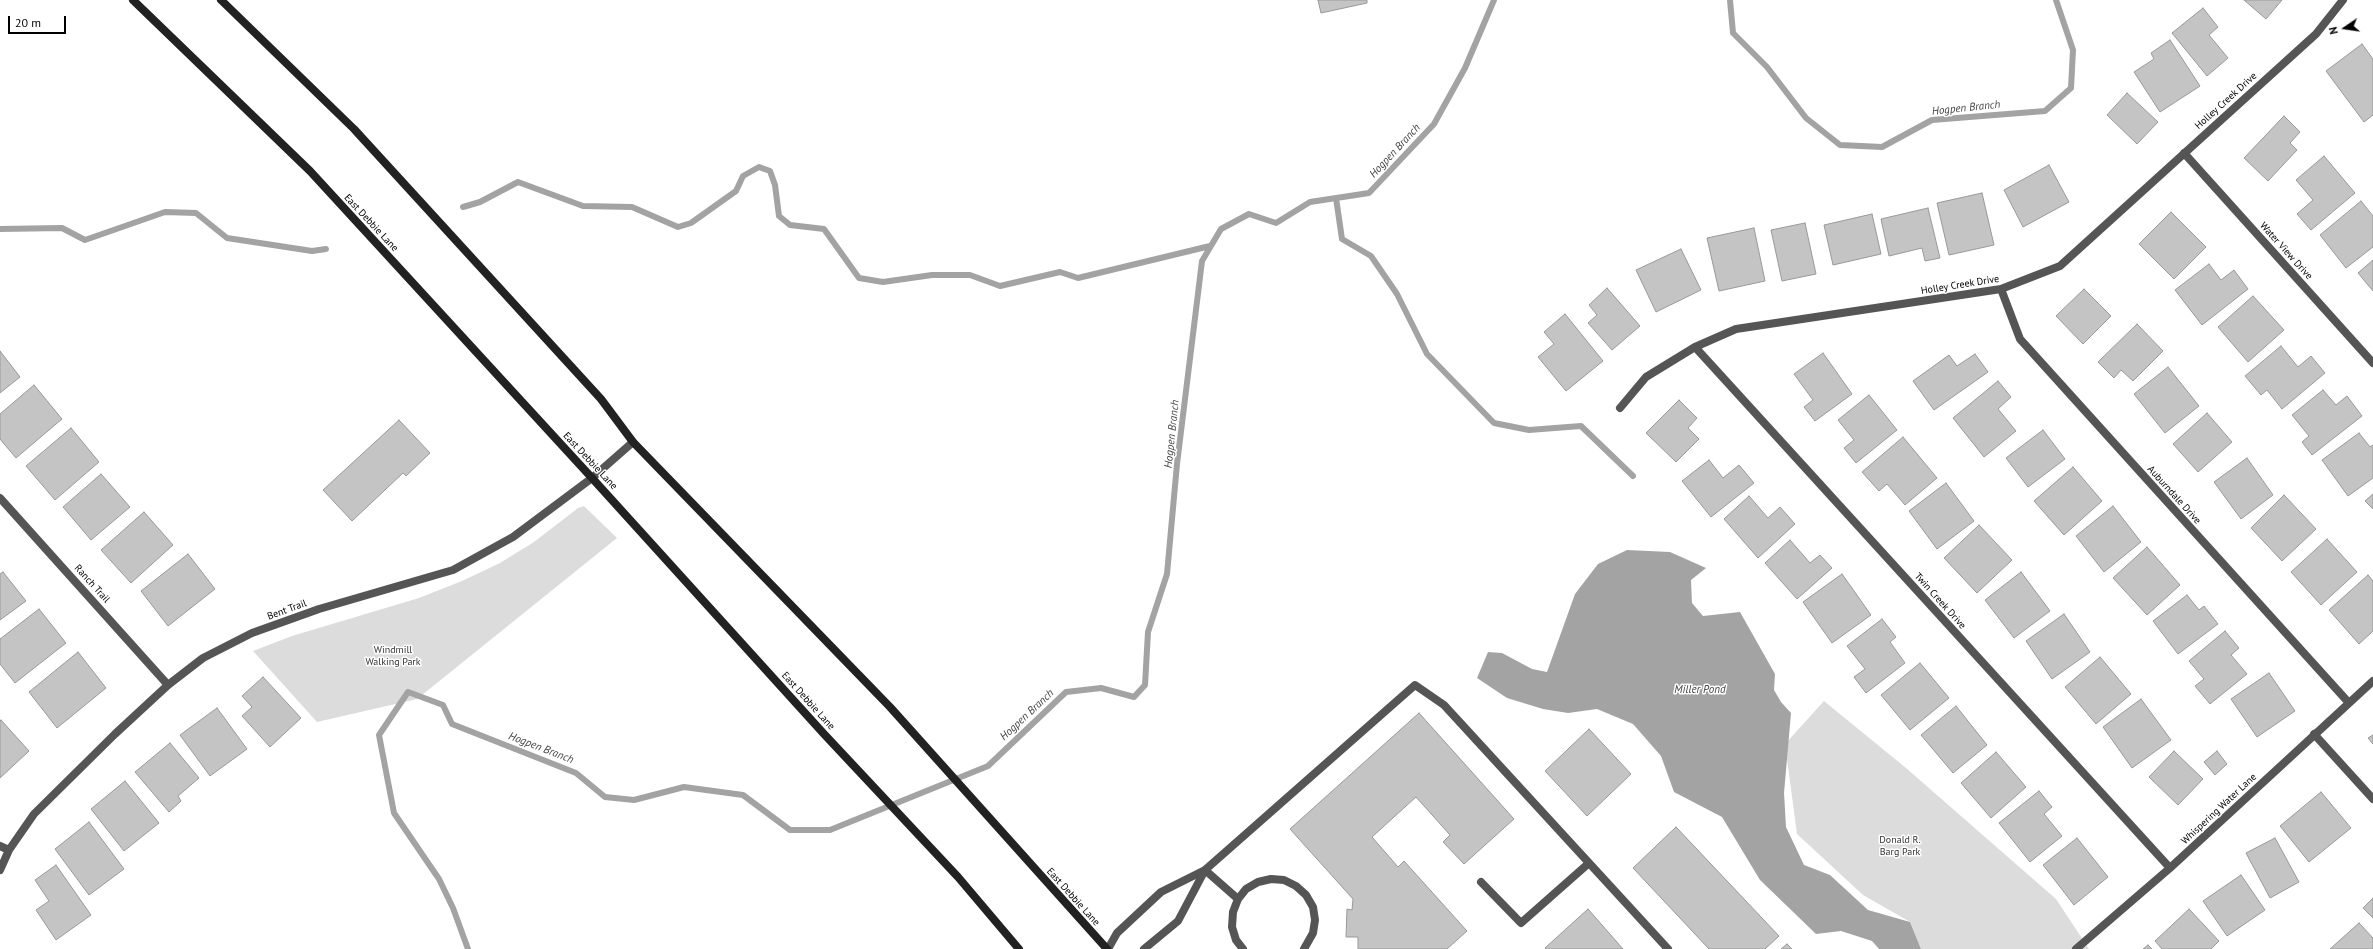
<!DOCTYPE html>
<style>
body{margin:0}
#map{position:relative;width:2373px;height:949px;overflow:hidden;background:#fff;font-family:"PT Sans",sans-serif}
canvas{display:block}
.north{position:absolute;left:2325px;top:8px;width:40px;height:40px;-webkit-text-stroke:3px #fff;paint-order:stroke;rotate:257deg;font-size:11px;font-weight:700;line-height:16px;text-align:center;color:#000}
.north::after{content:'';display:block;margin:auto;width:14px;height:18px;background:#000;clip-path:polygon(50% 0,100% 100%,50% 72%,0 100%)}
.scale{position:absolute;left:8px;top:16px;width:58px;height:18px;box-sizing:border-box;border:2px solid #000;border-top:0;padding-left:5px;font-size:12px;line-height:14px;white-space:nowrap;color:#000;-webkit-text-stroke:3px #fff;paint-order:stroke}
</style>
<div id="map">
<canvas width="2373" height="949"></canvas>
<div class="north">N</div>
<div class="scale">20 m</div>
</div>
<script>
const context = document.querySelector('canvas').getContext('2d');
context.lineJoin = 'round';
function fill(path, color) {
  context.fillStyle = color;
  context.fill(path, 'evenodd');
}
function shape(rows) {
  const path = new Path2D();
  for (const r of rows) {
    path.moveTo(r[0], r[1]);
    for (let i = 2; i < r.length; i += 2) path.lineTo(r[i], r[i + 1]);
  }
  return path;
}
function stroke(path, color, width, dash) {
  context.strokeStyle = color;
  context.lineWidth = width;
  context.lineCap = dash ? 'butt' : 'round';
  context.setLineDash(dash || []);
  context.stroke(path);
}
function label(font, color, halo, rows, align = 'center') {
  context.font = font + ' "PT Sans",sans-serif';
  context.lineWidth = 3;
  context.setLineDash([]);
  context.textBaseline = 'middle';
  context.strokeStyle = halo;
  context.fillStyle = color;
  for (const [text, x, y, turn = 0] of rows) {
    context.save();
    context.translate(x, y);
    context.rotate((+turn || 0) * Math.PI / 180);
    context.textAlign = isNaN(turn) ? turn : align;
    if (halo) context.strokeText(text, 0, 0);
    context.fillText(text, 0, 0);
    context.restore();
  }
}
fill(shape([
 [584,506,617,538,417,699,317,722,253,651,292,636,419,598,462,581,500,563,534,542,578,508],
 [1824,701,1906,768,2056,899,2089,949,1921,949,1910,922,1863,895,1797,834,1785,744]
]), '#dcdcdc');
fill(shape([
 [1627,550,1670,552,1706,568,1691,580,1692,603,1703,616,1740,612,1775,674,1774,690,1781,702,1791,713,1784,793,1786,827,1804,865,1830,875,1868,910,1910,922,1921,949,1879,949,1872,941,1841,931,1816,934,1760,880,1722,817,1674,792,1661,756,1633,724,1597,709,1568,713,1543,709,1507,698,1477,678,1488,652,1502,653,1532,669,1547,672,1575,594,1598,564]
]), '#a3a3a3');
stroke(shape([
 [1730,0,1733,33,1767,67,1806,118,1840,145,1882,147,1932,120,2045,111,2071,88,2073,50,2056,0],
 [1336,198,1342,239,1371,256,1397,294,1427,354,1494,423,1529,430,1581,426,1633,476],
 [463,207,480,202,518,182,583,206,632,207,678,227,691,223,736,191,743,176,759,167,770,171,775,185,779,216,790,225,824,229,859,278,883,282,932,275,970,275,1000,286,1060,272,1078,278,1210,246],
 [0,229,62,228,85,240,165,212,196,213,227,238,312,251,326,249],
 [468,949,453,908,439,879,394,813,379,735,408,692,443,705,452,724,576,773,605,797,634,800,684,787,743,795,790,830,830,830,988,766,1066,692,1101,688,1134,697,1145,685,1148,632,1167,574,1177,464,1202,261,1221,229,1249,214,1276,223,1310,202,1369,193,1434,124,1465,68,1494,0]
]), '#a3a3a3', 6);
const building = shape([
 [1318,0,1367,0,1367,3,1321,13,1318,0],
 [2244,0,2282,0,2266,19,2244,0],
 [2203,8,2218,27,2209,35,2228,58,2207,76,2172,33,2203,8],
 [2170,40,2200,86,2160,112,2134,72,2154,59,2151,53,2170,40],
 [2362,44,2373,59,2373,115,2364,122,2326,71,2362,44],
 [2127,93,2158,122,2137,144,2107,115,2127,93],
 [2284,116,2300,132,2290,143,2297,150,2268,181,2244,158,2284,116],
 [2324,156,2355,193,2311,230,2297,214,2313,200,2296,180,2324,156],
 [2049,165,2069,202,2023,227,2004,190,2049,165],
 [1982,193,1994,245,1949,255,1937,203,1982,193],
 [2361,201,2373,216,2373,247,2346,268,2320,235,2361,201],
 [1928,208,1940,258,1925,261,1922,248,1889,256,1881,219,1928,208],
 [2171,212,2206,247,2174,279,2139,244,2171,212],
 [1872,214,1881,254,1833,265,1824,225,1872,214],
 [1805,223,1816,274,1782,281,1771,230,1805,223],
 [1754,228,1765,281,1719,291,1707,238,1754,228],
 [1681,249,1701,290,1656,312,1636,270,1681,249],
 [2373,260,2373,291,2358,273,2373,260],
 [2209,264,2221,280,2234,270,2248,289,2202,325,2175,290,2209,264],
 [1607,288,1640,326,1612,350,1588,323,1597,315,1589,305,1607,288],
 [2084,289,2111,316,2083,344,2056,316,2084,289],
 [2253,296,2284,330,2248,362,2218,327,2253,296],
 [1565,314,1603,361,1566,391,1538,357,1554,344,1544,332,1565,314],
 [2137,324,2163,351,2133,381,2121,370,2114,378,2098,362,2137,324],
 [2281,346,2298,367,2311,356,2325,373,2282,409,2267,390,2261,395,2245,376,2281,346],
 [0,351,20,377,0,393,0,351],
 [1823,353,1852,394,1815,421,1804,407,1813,400,1794,374,1823,353],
 [1975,354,1988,372,1934,410,1913,381,1949,355,1957,366,1975,354],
 [2168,367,2199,406,2165,433,2134,394,2168,367],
 [1998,381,2011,397,1998,409,2016,431,1984,457,1953,418,1998,381],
 [34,385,62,419,16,458,0,439,0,414,34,385],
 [2323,390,2336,405,2347,396,2362,416,2312,455,2302,442,2309,436,2292,415,2323,390],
 [1869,395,1897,430,1856,463,1844,448,1854,440,1838,420,1869,395],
 [1679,400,1697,418,1688,428,1699,439,1676,462,1646,433,1679,400],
 [2207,413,2232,442,2198,472,2173,444,2207,413],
 [399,420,430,453,406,476,403,473,352,521,323,490,399,420],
 [71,428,99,462,55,500,26,466,71,428],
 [2043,430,2065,459,2028,487,2006,458,2043,430],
 [2359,433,2370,447,2373,445,2373,478,2348,496,2322,460,2359,433],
 [1903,437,1937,478,1905,505,1887,484,1879,491,1862,472,1903,437],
 [2247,458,2273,495,2241,519,2214,482,2247,458],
 [1709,460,1723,478,1739,465,1754,483,1711,517,1682,481,1709,460],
 [2073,467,2102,501,2064,535,2034,501,2073,467],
 [101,474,130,507,91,540,63,507,101,474],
 [1946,483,1974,521,1937,549,1909,511,1946,483],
 [2373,494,2373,509,2365,501,2373,494],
 [2284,495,2316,529,2282,561,2251,528,2284,495],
 [1749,496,1768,518,1780,507,1795,524,1758,558,1724,519,1749,496],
 [2113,506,2141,542,2104,572,2076,536,2113,506],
 [144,512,173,545,131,583,101,550,144,512],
 [1979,525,2012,560,1977,593,1944,558,1979,525],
 [2327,539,2357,572,2321,605,2291,572,2327,539],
 [1790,540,1810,563,1820,555,1832,568,1797,599,1765,563,1790,540],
 [2147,547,2180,585,2147,615,2113,578,2147,547],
 [188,554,215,589,168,626,141,591,188,554],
 [3,572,26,601,0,620,0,574,3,572],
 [2021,572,2050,611,2014,638,1985,600,2021,572],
 [1842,574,1871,615,1832,643,1803,602,1842,574],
 [2368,575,2373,581,2373,631,2359,644,2329,610,2368,575],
 [2187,595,2199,610,2204,606,2218,624,2178,654,2153,621,2187,595],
 [39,609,66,643,15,683,0,664,0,639,39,609],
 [2064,614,2090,652,2052,679,2026,641,2064,614],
 [1882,619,1896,637,1890,642,1905,663,1866,693,1854,677,1865,669,1847,646,1882,619],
 [2225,631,2239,648,2231,655,2247,674,2210,704,2195,686,2204,679,2189,661,2225,631],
 [78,652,106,688,57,728,29,692,78,652],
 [2100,657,2131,694,2096,724,2065,687,2100,657],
 [1920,663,1949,698,1910,730,1881,695,1920,663],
 [2269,673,2295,711,2257,737,2231,699,2269,673],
 [263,677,301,718,270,747,242,716,252,707,242,696,263,677],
 [2141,699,2171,740,2132,768,2103,727,2141,699],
 [1956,706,1987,745,1953,773,1921,735,1956,706],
 [217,708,247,749,210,776,180,735,217,708],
 [1419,713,1514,819,1464,864,1443,842,1450,835,1416,797,1372,837,1398,867,1404,861,1467,931,1447,949,1358,949,1358,937,1346,937,1347,909,1352,910,1353,899,1290,829,1419,713],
 [1,720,29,751,0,778,0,721,1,720],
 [1589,729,1631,774,1587,816,1545,771,1589,729],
 [2373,735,2373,744,2368,738,2373,735],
 [170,743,199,778,178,796,181,801,169,812,135,772,170,743],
 [2174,751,2203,779,2178,805,2149,777,2174,751],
 [2217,751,2227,764,2215,775,2204,762,2217,751],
 [1996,752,2026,787,1991,818,1961,783,1996,752],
 [125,781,159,823,124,851,91,809,125,781],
 [2039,791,2052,807,2044,814,2062,836,2030,862,1999,823,2039,791],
 [2321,792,2351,828,2309,862,2280,826,2321,792],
 [89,822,124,869,89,895,55,849,89,822],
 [1676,827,1779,936,1765,949,1709,949,1633,868,1676,827],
 [2077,838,2108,877,2074,905,2043,865,2077,838],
 [2275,838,2299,882,2270,898,2246,853,2275,838],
 [56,865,91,915,56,940,36,910,49,901,35,880,56,865],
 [2241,875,2265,910,2227,936,2203,901,2241,875],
 [2373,898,2373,918,2363,908,2373,898],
 [1588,909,1623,949,1546,949,1545,948,1588,909],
 [2189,909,2219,941,2211,949,2162,949,2155,941,2189,909],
 [2359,923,2373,938,2373,949,2330,949,2359,923],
 [1787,944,1792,949,1781,949,1787,944],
 [2148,945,2152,949,2143,949,2148,945]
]);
fill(building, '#c4c4c4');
stroke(building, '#999', 1);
stroke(shape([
 [1205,870,1238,899],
 [1481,882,1521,923,1589,863],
 [1108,949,1117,933,1161,892,1205,870,1415,685,1444,705,1668,949],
 [1144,949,1178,921,1205,870],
 [1243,949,1236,940,1232,927,1233,912,1238,899,1246,889,1258,882,1271,879,1284,880,1296,886,1306,895,1313,907,1315,920,1313,933,1304,949]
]), '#555', 8);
stroke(shape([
 [2184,153,2373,363],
 [2001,289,2020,339,2349,703],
 [1695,347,2170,868],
 [1620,408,1646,377,1695,347,1736,329,2001,289,2060,266,2316,34,2343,0],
 [0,498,168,685],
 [2314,734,2373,799],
 [0,846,9,850],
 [0,870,9,850,34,814,115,734,168,685,203,658,252,633,319,609,453,570,513,537,592,478,633,442],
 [2076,949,2170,868,2373,681]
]), '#555', 8);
stroke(shape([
 [133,0,310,171,592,478,824,734,958,877,1019,949],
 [221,0,354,129,601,399,633,442,890,707,1107,949]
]), '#222', 8);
label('10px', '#000', '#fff', [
 ["Holley Creek Drive",2226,101,-42],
 ["East Debbie Lane",371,223,47],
 ["Water View Drive",2286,251,48],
 ["Holley Creek Drive",1960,285,-9],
 ["East Debbie Lane",590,461,47],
 ["Auburndale Drive",2174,495,48],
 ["Ranch Trail",92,584,48],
 ["Twin Creek Drive",1940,601,48],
 ["Bent Trail",287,610,-20],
 ["East Debbie Lane",808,701,48],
 ["Whispering Water Lane",2219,809,-43],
 ["East Debbie Lane",1073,897,48]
]);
label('10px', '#333', '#fff', [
 ["Windmill",393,650],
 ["Walking Park",393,662],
 ["Donald R.",1900,840],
 ["Barg Park",1900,852]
]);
label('italic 11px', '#444', '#fff', [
 ["Hogpen Branch",1966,108,-6],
 ["Hogpen Branch",1395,151,-47],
 ["Hogpen Branch",1172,434,-84],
 ["Miller Pond",1700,690],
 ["Hogpen Branch",1027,715,-43],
 ["Hogpen Branch",541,748,21]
]);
</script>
